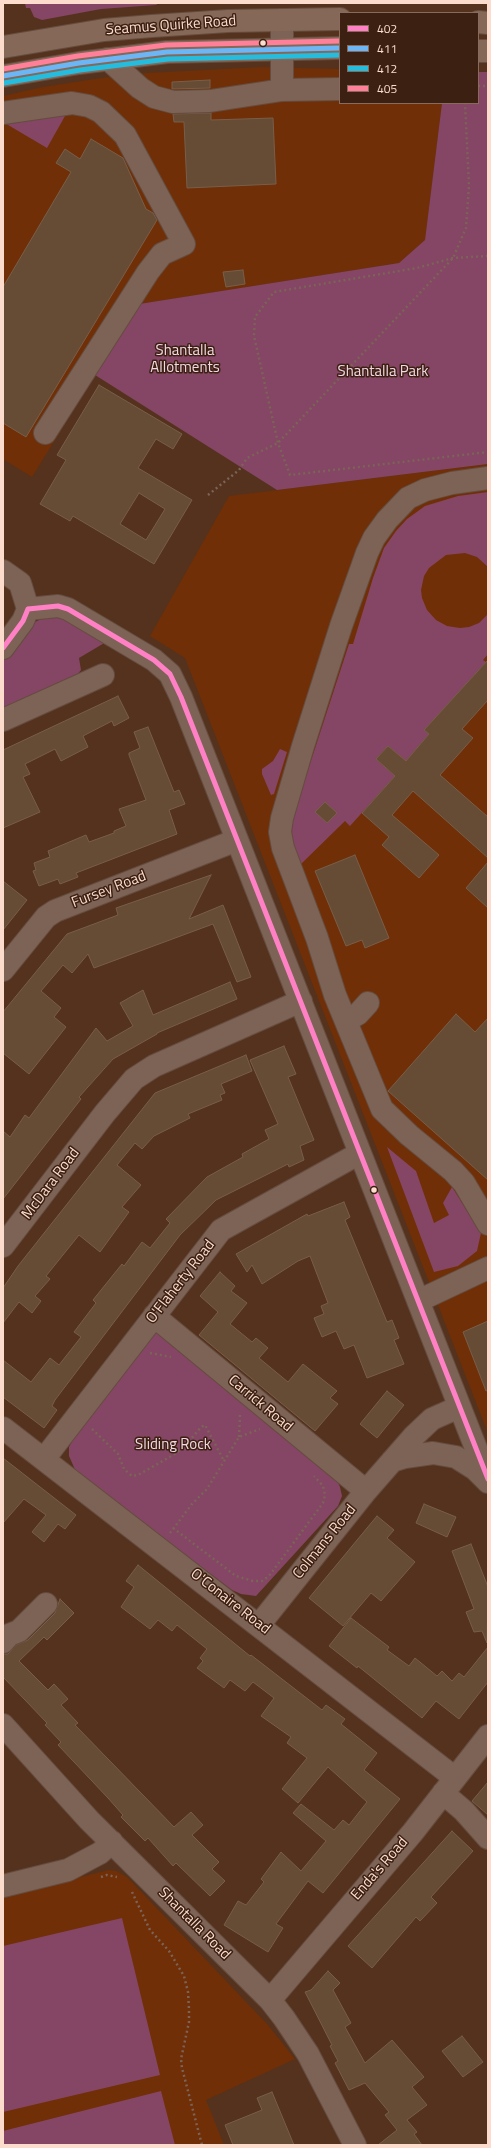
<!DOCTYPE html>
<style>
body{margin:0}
#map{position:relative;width:491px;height:2148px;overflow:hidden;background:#54321d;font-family:"Titillium Web",sans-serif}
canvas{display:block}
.frame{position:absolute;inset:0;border:4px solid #fbdccd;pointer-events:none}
.legend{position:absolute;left:339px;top:12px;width:140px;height:92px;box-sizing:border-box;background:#3c2012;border:1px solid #886b5d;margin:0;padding:5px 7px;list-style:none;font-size:12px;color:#fbdccd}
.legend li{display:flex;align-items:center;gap:8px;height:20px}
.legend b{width:20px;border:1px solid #886b5d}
</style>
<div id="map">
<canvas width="491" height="2148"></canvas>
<div class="frame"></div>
<ul class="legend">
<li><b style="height:5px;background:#ff80c5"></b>402</li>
<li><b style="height:5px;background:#6db6f5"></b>411</li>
<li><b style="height:5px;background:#26bcdd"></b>412</li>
<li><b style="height:5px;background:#ff8098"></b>405</li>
</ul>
</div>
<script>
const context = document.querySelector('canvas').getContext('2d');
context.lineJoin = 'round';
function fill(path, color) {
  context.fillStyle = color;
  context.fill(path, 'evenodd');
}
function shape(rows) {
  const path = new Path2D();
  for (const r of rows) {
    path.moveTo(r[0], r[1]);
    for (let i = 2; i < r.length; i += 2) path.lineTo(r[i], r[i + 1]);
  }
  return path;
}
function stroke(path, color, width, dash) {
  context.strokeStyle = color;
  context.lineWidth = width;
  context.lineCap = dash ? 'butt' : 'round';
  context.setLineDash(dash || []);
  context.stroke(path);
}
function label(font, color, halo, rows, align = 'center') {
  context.font = font + ' "Titillium Web",sans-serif';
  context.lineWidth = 3;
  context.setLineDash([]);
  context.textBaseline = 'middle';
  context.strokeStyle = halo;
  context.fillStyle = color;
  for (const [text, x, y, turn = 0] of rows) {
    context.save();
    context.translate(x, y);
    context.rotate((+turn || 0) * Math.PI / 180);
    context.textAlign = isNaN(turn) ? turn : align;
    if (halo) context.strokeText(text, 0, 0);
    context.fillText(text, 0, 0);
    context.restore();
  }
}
fill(shape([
 [261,67,340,69,340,103,442,103,425,240,399,263,139,304,32,477,3,459,3,96,43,87,101,78,147,73],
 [488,464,488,1433,185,658,150,636,229,496],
 [3,1870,8,1875,12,1894,109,1870,116,1871,127,1877,267,2024,295,2059,206,2100,224,2145,3,2145]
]), '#702f06');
fill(shape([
 [25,3,159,3,156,5,101,9,42,20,34,17,30,8,26,8],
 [478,72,488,72,488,464,277,490,95,375,139,304,399,263,425,240,442,103,478,103],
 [60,114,65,116,47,148,3,122],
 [488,492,488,567,477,557,465,553,446,555,429,568,424,576,421,590,422,598,427,610,436,620,447,626,460,628,469,627,479,623,488,614,488,654,483,660,486,662,425,730,429,734,406,761,388,746,376,759,395,776,350,826,345,821,301,864,293,847,290,825,349,644,353,644,373,578,384,548,396,531,407,519,425,506,458,496],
 [58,616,106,642,79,658,81,670,77,675,3,711,3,658,35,622,45,617],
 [280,749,287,752,274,794,271,795,262,774,262,769,273,761],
 [387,1147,416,1171,434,1223,449,1215,443,1203,452,1187,481,1233,477,1251,458,1266,434,1272],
 [157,1331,335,1476,340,1487,342,1496,338,1506,256,1596,241,1594,232,1590,77,1474,69,1456,69,1447,74,1437,146,1340],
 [122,1918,160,2075,3,2112,3,1946],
 [161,2091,175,2145,3,2145,3,2131]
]), '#854564');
const building = shape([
 [210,80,210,88,172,89,172,82,210,80],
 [211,113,211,120,273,118,276,184,187,188,184,122,174,122,173,114,211,113],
 [91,139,123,158,146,209,153,213,157,220,26,437,3,423,3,287,71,172,56,163,65,149,80,159,91,139],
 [243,270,245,284,226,287,223,272,243,270],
 [99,385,182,434,173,449,156,439,138,468,192,500,154,564,73,516,70,521,40,504,66,460,57,455,99,385],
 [139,493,165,509,146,540,120,524,139,493],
 [488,660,488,700,462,729,473,738,440,775,488,817,488,858,413,791,392,815,439,855,419,878,382,845,389,837,362,813,395,776,376,759,388,746,406,761,429,734,424,730,488,660],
 [118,696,129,718,114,726,112,721,83,736,88,747,61,761,55,749,25,764,30,774,23,777,40,812,3,828,3,750,118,696],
 [148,727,174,792,179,790,185,804,169,810,177,834,76,873,78,877,60,884,58,879,39,886,33,871,36,870,34,863,50,857,48,851,86,835,89,842,114,833,114,831,126,826,119,809,146,800,129,755,129,753,140,748,134,732,148,727],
 [325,802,337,813,327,823,315,812,325,802],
 [355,855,389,938,365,948,362,940,346,946,315,871,355,855],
 [488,862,488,908,466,888,488,862],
 [211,875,189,919,223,905,251,977,237,982,213,924,94,968,88,954,72,973,63,965,41,991,61,1008,54,1017,66,1027,29,1074,3,1053,3,1012,67,934,118,915,116,908,211,875],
 [3,881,27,900,3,930,3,881],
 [230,982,237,999,157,1033,157,1034,113,1059,79,1097,81,1099,3,1199,3,1131,10,1137,25,1115,29,1118,96,1028,107,1041,133,1026,120,1003,143,990,153,1015,230,982],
 [456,1014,475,1032,488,1018,488,1180,388,1091,456,1014],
 [284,1046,296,1074,288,1077,314,1140,300,1146,304,1160,289,1167,288,1164,216,1200,180,1235,55,1400,52,1406,57,1410,44,1428,3,1397,3,1360,31,1382,50,1358,59,1365,81,1337,74,1332,96,1303,93,1300,122,1264,124,1266,142,1242,150,1248,170,1223,166,1219,207,1177,243,1157,242,1154,269,1139,265,1130,278,1124,250,1060,284,1046],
 [246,1055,252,1071,221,1084,225,1093,220,1095,222,1100,188,1114,190,1118,154,1136,142,1149,135,1143,117,1165,141,1185,122,1207,129,1212,100,1252,79,1235,46,1276,50,1279,35,1296,41,1301,32,1313,19,1302,3,1323,3,1288,18,1266,155,1093,246,1055],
 [344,1202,350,1217,345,1220,387,1322,392,1320,399,1338,394,1340,404,1364,367,1378,354,1345,344,1349,336,1331,322,1337,314,1318,324,1314,321,1306,328,1303,310,1256,298,1261,262,1284,252,1265,247,1272,236,1254,307,1214,308,1216,344,1202],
 [220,1272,235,1286,231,1291,247,1303,230,1324,252,1342,256,1338,268,1348,259,1358,288,1382,303,1364,337,1391,330,1398,338,1404,315,1431,199,1335,218,1312,200,1296,220,1272],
 [488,1321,488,1390,486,1391,463,1332,488,1321],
 [387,1391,404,1405,377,1438,360,1424,387,1391],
 [3,1458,76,1515,65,1529,58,1524,44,1542,32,1532,46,1515,24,1499,3,1523,3,1458],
 [424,1504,456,1517,447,1537,416,1523,424,1504],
 [377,1516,394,1530,387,1538,415,1562,381,1601,371,1593,343,1626,309,1598,377,1516],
 [471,1544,488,1587,487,1643,482,1631,474,1632,466,1612,474,1609,452,1551,471,1544],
 [138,1565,250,1656,251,1655,322,1710,326,1705,345,1719,341,1724,377,1753,364,1770,400,1799,323,1893,308,1881,276,1924,283,1928,268,1952,224,1925,238,1901,246,1905,264,1882,261,1879,281,1852,301,1871,326,1841,293,1813,301,1804,334,1830,343,1820,349,1825,367,1802,328,1767,298,1803,282,1789,307,1758,287,1743,291,1737,261,1716,274,1698,253,1682,245,1691,230,1680,224,1688,197,1668,203,1661,200,1658,207,1649,177,1625,172,1631,158,1620,150,1629,121,1607,134,1587,126,1581,138,1565],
 [60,1599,74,1613,47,1640,44,1637,19,1661,48,1690,54,1684,68,1699,61,1705,78,1723,75,1725,174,1827,191,1812,203,1825,192,1835,219,1862,212,1869,225,1881,210,1896,176,1863,173,1866,148,1838,145,1841,121,1817,123,1815,108,1798,58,1745,61,1742,45,1725,47,1723,3,1677,3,1654,8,1654,16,1645,28,1640,55,1613,60,1599],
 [351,1618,389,1647,387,1650,409,1666,415,1658,437,1676,442,1671,452,1681,459,1673,464,1677,488,1647,488,1682,459,1719,436,1701,422,1718,358,1666,357,1668,329,1646,351,1618],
 [488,1782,488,1815,472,1801,488,1782],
 [452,1831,473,1851,431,1897,437,1903,420,1921,416,1917,372,1968,348,1946,452,1831],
 [328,1971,340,1983,333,1990,351,2023,345,2027,365,2063,392,2040,424,2077,412,2087,427,2105,407,2120,417,2132,414,2134,422,2145,378,2145,397,2130,385,2115,389,2112,365,2083,349,2090,335,2063,338,2061,330,2046,332,2045,305,1992,311,1990,328,1971],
 [462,2036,483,2062,463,2077,442,2051,462,2036],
 [272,2092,294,2145,233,2145,225,2125,262,2110,257,2098,272,2092]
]);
fill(building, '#664c35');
stroke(building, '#785e4a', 1);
const minor = shape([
 [108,59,140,88,154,97,173,102,210,101,282,90,340,89],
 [282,90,282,20],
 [3,113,72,103,89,106,101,112,125,135,184,244,162,254,148,272,45,433],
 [488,478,452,483,425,490,408,498,387,520,374,538,367,553,341,626,303,746,282,818,280,832,283,848,317,938,335,995,382,1109,409,1135,453,1171,464,1183,488,1224],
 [3,571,20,583,28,609],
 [28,609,58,606,68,609,154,660,170,674,181,697,488,1479],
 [3,648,23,621,28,609],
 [3,720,103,675],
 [3,970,46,917,55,911,237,840],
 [346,1021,358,1014,368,1003],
 [3,1246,105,1113,134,1079,154,1066,301,1001],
 [418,1301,488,1268],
 [154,1316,366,1491],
 [3,1428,455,1778],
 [44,1459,221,1230,360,1153],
 [392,1461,405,1457,433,1453,456,1457,475,1469,488,1482],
 [259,1625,366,1491,414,1436,432,1419,459,1407],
 [3,1642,9,1635,19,1631,46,1604],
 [3,1725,89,1820,270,2000,284,2018,308,2054,355,2145],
 [443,1793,464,1811,488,1838],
 [3,1886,68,1870,100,1853,112,1842],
 [270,2000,413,1832,488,1736]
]);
const major = shape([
 [478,22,488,23],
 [3,47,104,30,152,26,228,21,340,19],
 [478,51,488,51],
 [3,76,79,63,167,52,340,48]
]);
stroke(minor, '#654c3e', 24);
stroke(major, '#654c3e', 24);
stroke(shape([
 [478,86,488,86],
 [488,256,453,258,417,268,274,292,255,317,254,336,278,443,290,475,488,452],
 [208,495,239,470,247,458,278,443,453,258,466,228,469,186,465,103],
 [150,1353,171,1357],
 [92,1429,118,1454,124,1469,132,1476,138,1475,175,1454,187,1444,201,1427,205,1425,224,1461],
 [239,1437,240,1415],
 [173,1528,236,1576,253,1581,262,1581,269,1576,323,1503,325,1495,323,1486,314,1476],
 [170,1533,192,1504,207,1489,239,1437,260,1429],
 [101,1877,107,1875,117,1877],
 [132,1892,150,1930,169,1951,184,1976,188,1992,189,2009,189,2022,181,2059,182,2068,202,2145]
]), '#7b6357', 2.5, [2, 3]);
stroke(minor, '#7c6356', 22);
stroke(major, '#856858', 22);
stroke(shape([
 [28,609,58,606,68,609,154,660,170,674,181,697,488,1479],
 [3,648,23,621,28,609]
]), '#ff80c5', 5);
stroke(shape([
 [3,76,79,63,167,52,340,48]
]), '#6db6f5', 5);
stroke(shape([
 [4,83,80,70,168,59,340,55]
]), '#26bcdd', 5);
stroke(shape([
 [3,69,78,56,166,45,340,41]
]), '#ff8098', 5);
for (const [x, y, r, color] of [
 [263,43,3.5,"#fbdccd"],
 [374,1190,3.5,"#fbdccd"]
]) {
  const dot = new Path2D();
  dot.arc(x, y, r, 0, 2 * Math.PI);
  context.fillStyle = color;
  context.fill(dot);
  stroke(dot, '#3c2012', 1.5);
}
label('15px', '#fbdccd', '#3c2012', [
 ["Seamus Quirke Road",171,26,-4],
 ["Fursey Road",109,890,-21],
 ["McDara Road",51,1184,-53],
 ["O'Flaherty Road",181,1282,-52],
 ["Carrick Road",260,1404,40],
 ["Colmans Road",325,1542,-51],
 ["O'Conaire Road",230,1602,38],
 ["Enda's Road",380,1869,-49],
 ["Shantalla Road",194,1924,45]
]);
label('15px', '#f2d8e5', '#3c2012', [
 ["Shantalla",185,351],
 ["Allotments",185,368],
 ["Shantalla Park",383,372],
 ["Sliding Rock",173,1445]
]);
</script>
